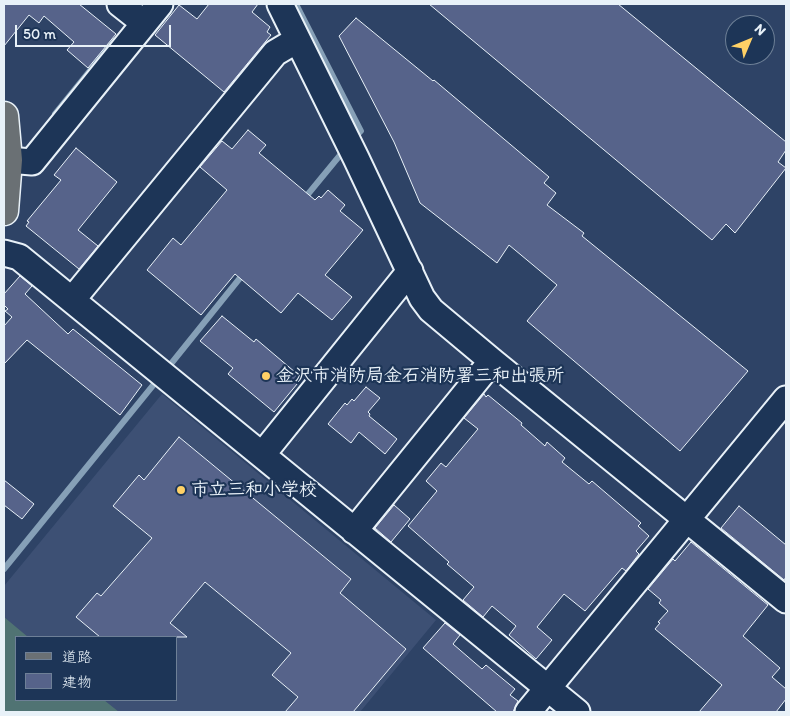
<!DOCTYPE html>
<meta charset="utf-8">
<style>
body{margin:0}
#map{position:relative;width:790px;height:716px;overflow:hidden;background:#2e4366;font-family:Itim,"Klee One",sans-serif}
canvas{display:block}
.frame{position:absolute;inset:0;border:5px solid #e8f1f8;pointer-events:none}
.legend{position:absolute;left:15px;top:636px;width:162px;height:65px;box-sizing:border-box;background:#1d3557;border:1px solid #6e8097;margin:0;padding:6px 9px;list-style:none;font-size:15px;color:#e8f1f8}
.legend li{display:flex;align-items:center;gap:10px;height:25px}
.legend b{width:25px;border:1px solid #6e8097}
.north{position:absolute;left:725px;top:15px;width:50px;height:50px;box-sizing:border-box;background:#1d3557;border:1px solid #6e8097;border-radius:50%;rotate:45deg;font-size:14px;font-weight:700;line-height:20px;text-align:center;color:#e8f1f8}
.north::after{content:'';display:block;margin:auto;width:18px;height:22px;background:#ffd166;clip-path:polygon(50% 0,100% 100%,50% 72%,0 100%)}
.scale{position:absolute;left:15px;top:25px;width:156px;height:22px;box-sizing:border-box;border:2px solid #e8f1f8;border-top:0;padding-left:6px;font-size:15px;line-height:18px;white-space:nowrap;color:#e8f1f8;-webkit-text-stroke:4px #1d3557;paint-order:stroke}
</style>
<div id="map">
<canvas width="790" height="716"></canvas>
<div class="frame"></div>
<ul class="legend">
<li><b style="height:6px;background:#6a7074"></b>道路</li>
<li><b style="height:14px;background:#56638a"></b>建物</li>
</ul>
<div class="north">N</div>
<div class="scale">50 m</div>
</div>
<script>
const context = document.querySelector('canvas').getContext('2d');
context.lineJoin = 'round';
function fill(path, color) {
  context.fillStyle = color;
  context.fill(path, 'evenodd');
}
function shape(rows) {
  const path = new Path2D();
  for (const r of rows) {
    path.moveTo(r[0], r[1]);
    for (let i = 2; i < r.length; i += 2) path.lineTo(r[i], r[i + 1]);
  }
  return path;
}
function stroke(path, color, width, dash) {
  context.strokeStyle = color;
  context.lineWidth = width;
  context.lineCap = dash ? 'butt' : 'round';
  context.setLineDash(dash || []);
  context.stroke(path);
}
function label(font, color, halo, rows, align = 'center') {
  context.font = font + ' Itim,"Klee One",sans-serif';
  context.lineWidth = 4.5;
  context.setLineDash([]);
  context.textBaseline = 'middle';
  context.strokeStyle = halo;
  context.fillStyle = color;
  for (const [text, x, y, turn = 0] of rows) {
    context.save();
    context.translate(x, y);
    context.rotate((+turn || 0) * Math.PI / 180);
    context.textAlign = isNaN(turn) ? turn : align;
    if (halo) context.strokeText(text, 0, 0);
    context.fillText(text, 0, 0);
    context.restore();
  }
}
fill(shape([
 [162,394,436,620,360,712,4,712,4,586],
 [16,637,176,637,176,700,16,700]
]), '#3d5074');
fill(shape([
 [4,617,28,637,16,637,16,700,104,700,119,712,4,712]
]), '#507373');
stroke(shape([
 [296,4,361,131,357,135],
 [55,114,114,41],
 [304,199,341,154],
 [166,370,244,273],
 [4,569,159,378]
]), '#86a0b7', 6);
const building = shape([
 [4,4,79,4,116,34,88,68,67,50,74,42,44,16,39,23,29,15,4,46,4,4],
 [209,4,258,4,252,12,270,27,267,32,271,35,224,92,155,35,179,5,197,19,209,4],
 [429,4,618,4,786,142,786,150,778,162,786,168,735,233,726,224,712,240,429,4],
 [356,18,433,81,434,80,549,177,544,183,556,193,547,205,584,233,582,236,748,371,680,451,527,321,557,285,509,245,497,263,420,203,394,142,339,36,356,18],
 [248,130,266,145,259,153,315,200,319,196,321,198,328,190,345,205,340,211,363,230,325,275,352,297,332,320,298,293,281,313,235,274,201,315,147,270,173,238,181,245,227,190,200,167,222,141,232,149,248,130],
 [76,148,117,182,78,230,98,246,79,269,26,226,29,222,27,221,61,180,54,175,76,148],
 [20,276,32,286,25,294,68,334,73,329,142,385,120,415,27,340,4,364,4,326,12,317,5,311,8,309,4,305,4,294,20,276],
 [222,316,254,342,256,339,302,378,274,412,228,374,233,368,200,341,222,316],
 [366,387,380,398,368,412,370,414,369,416,397,439,385,454,359,432,351,443,328,424,345,403,347,405,352,399,354,401,366,387],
 [484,394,486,397,488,395,522,423,521,425,545,446,547,442,565,458,562,462,589,484,592,481,641,523,638,526,649,536,636,551,639,554,626,571,622,568,585,611,564,594,537,627,552,640,536,659,509,635,516,626,492,606,483,617,463,600,474,587,447,564,449,562,408,526,437,491,426,481,441,463,446,467,478,429,464,418,484,394],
 [179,437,351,579,340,593,406,649,353,712,285,712,298,697,272,675,291,653,205,582,170,623,187,637,100,637,76,617,97,593,101,596,152,538,113,506,139,475,144,480,179,437],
 [4,480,34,504,22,519,4,505,4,480],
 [394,505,410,519,391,542,375,528,394,505],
 [739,506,786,545,786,577,784,580,721,528,739,506],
 [691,542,768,605,743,636,780,668,772,677,786,689,786,699,776,712,699,712,722,685,655,629,660,623,658,622,668,611,659,603,661,600,648,589,673,559,675,561,691,542],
 [445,623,460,635,453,644,482,669,486,665,515,689,510,695,518,701,513,712,497,712,423,648,445,623]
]);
fill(building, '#56638a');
stroke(building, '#e8f1f8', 1);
const minor = shape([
 [120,4,144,23],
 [280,4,356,158,422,298,431,310,492,361,786,600],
 [8,160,32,162,160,4],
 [4,253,19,257,577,712],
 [72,300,275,53,297,40],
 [262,455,410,271],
 [354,531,492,361],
 [528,712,786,399]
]);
const major = shape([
 [4,116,8,160,4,211]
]);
stroke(minor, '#e8f1f8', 29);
stroke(major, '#e8f1f8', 31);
stroke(minor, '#1d3557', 25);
stroke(major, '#6a7074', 28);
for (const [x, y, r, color] of [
 [266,376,5,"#ffd166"],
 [181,490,5,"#ffd166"]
]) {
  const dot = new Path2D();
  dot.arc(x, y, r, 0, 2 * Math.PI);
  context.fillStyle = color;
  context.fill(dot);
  stroke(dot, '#1d3557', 2);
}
label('bold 18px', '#e8f1f8', '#1d3557', [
 ["金沢市消防局金石消防署三和出張所",276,376],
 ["市立三和小学校",191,490]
], 'left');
</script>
